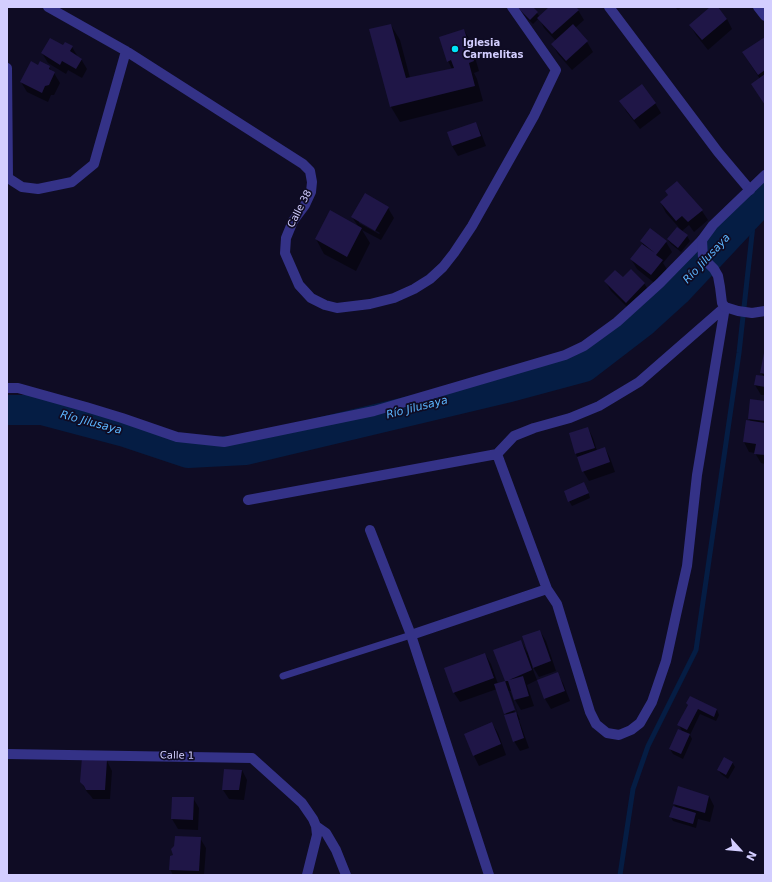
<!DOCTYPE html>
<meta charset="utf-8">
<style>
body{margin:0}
#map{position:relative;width:772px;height:882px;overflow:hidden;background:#0f0c24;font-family:"DejaVu Sans",sans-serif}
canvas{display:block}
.frame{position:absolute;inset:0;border:8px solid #d3ceff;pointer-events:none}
.north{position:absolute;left:720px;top:830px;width:40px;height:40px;-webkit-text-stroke:3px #0f0c24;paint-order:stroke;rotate:117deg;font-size:11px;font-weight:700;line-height:16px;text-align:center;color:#d3ceff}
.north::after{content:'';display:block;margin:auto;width:14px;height:18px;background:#d3ceff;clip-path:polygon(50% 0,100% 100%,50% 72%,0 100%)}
</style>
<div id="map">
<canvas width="772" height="882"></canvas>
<div class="frame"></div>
<div class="north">N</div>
</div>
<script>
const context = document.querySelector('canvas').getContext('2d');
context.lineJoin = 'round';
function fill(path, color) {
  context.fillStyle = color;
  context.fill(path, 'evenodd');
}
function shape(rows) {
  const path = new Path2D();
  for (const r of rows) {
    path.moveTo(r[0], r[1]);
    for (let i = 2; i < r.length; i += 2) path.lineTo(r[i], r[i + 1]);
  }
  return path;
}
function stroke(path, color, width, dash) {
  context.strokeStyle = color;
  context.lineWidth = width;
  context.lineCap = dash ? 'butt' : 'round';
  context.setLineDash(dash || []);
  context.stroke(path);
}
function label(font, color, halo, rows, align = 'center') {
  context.font = font + ' "DejaVu Sans",sans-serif';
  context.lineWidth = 3.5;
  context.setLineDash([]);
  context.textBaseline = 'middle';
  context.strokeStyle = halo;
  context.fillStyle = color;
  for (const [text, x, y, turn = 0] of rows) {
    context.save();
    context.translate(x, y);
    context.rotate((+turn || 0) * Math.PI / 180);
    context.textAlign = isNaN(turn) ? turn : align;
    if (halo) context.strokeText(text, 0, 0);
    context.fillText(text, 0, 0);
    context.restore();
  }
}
fill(shape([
 [532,7,540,17,550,7,575,7,578,10,584,20,575,28,587,42,593,52,572,70,558,54,552,44,556,41,544,28,539,18,533,24,519,10],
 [675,7,682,7,678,10],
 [711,7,716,7,727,19,732,29,708,50,696,35,690,25],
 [391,25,400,40,410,78,452,69,448,61,464,30,470,40,479,71,474,73,477,79,483,101,400,122,391,107],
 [765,38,765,105,760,79,743,53],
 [63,47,72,47,78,57,81,59,87,69,82,78,68,70,66,74,48,63,42,53],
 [38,66,49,67,52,72,54,73,60,83,54,95,51,95,48,102,27,92,21,82],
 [621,101,655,103,661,113,640,129,626,111],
 [476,123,481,133,486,146,458,156,452,146,448,133],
 [661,203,702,211,708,220,694,232,689,225,682,231,666,213],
 [388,208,394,218,381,240,362,230,370,243,356,271,324,254,316,239,330,212,358,226,352,217],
 [359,221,380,233,379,234,359,223],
 [687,236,690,241,681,252,671,244,668,240],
 [641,241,666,242,672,252,663,263,668,271,657,285,637,269,631,259,643,245],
 [605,281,644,283,650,293,632,312,611,291],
 [765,354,765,395,761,395,755,385,764,377,761,373],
 [765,402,765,464,761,463,755,453,749,452,744,442,751,422,749,419],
 [588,428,593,438,597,451,605,448,610,458,615,472,589,481,583,471,576,454,570,433],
 [587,488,590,498,572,506,569,501],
 [540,631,546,641,556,671,539,677,533,667,532,667,537,680,527,685,534,706,521,710,515,700,512,691,509,691,520,720,519,720,529,748,520,751,514,741,507,716,497,689,460,702,454,693,485,654,491,664,498,684,506,682,494,651,521,641,527,652],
 [507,691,510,691,518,714,516,715],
 [557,674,563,683,570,701,551,709,545,699,538,681],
 [689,705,717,710,719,715,716,721,700,714,690,735,692,739,683,759,673,754,670,749,682,731,679,725],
 [492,723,498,733,506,755,479,766,474,756],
 [107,761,112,771,110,799,93,799,90,795,87,792,81,782],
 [732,762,735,767,728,779,721,774,718,770],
 [242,770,247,780,244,800,229,799,223,790],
 [709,796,714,806,710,822,698,819,696,828,673,821,671,817,676,808,674,804],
 [173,798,193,798,199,808,198,830,178,829,172,819],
 [200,838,206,848,204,875,173,875,170,869]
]), '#0007');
stroke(shape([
 [620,875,633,789,648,746,696,650,739,353,755,207]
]), '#051d44', 5);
stroke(shape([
 [7,410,42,410,125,432,188,453,246,450,506,388,584,367,644,321,677,291,765,197]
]), '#051d44', 30);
fill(shape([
 [517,7,533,7,538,12,530,20],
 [549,7,576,7,579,10,552,34,537,18],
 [710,7,718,7,727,19,702,40,689,25],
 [391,24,406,78,454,68,451,60,447,62,439,37,464,29,474,61,469,63,475,86,390,107,369,29],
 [573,24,588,41,566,61,551,44],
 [765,37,765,70,758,75,742,52],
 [50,38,63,45,65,42,73,46,70,51,82,59,76,69,62,61,60,65,41,53],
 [31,61,38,65,40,61,50,66,49,69,55,72,49,85,45,86,42,93,20,82],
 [765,74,765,105,751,84],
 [642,84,656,103,634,120,619,101],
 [476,122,481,136,452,146,447,132],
 [677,181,703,210,688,222,682,216,676,221,660,202,668,195,665,191],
 [365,193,389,207,375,231,351,217],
 [330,210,362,228,347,257,315,239],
 [677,227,688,235,678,248,667,239],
 [650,228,667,241,656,255,663,260,651,275,630,259,642,244,655,253,640,241],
 [631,269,645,283,626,303,604,281,615,270,623,277],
 [764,353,765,353,765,374,760,373],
 [756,375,765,376,765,387,754,385],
 [750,399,765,401,765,421,748,419],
 [746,420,765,423,765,455,754,454,756,444,743,442],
 [588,427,595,448,575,454,569,433],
 [605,447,610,462,582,472,577,457],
 [584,482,589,493,568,502,564,491],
 [540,630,551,661,533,668,522,636],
 [521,640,532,670,509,680,523,676,529,696,514,700,508,681,505,681,493,650],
 [485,653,494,678,453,693,444,668],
 [558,672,565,691,544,699,537,680],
 [505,681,515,710,504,714,494,684],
 [690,696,717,709,714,717,698,709,687,730,677,725,688,705,686,703],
 [516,712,524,738,513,742,504,715],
 [492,722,501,744,473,756,464,734],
 [678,729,690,734,681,754,669,749],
 [82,757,107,760,105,790,86,790,84,786,80,782],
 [724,757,733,762,726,775,717,770],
 [224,769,242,770,239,790,222,790],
 [678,786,709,796,705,813,673,804],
 [172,797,194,797,193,820,171,819],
 [673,806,696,813,693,824,669,817],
 [175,836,201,837,199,871,169,870,170,856,173,855,171,849,174,846]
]), '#1f1647');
stroke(shape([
 [283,676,411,635]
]), '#343287', 7);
stroke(shape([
 [48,7,126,51,303,164,310,171,312,182,311,192,305,205,293,221,286,238,285,253,299,285,311,298,325,305,337,308,370,304,394,298,414,289,430,279,443,267,454,253,472,226,534,116,556,70,512,7],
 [609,7,718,152,750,190],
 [7,68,8,178,22,187,38,189,72,182,94,164,126,51],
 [7,388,18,388,86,407,122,418,177,437,224,442,374,411,565,355,584,346,617,322,660,283,702,240],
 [497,454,547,589,557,604,590,712,596,724,607,733,619,735,631,730,640,723,652,702,666,661,676,615,687,566,697,475,725,307],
 [248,500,497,454,514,436,534,428,570,418,599,406,639,382,725,307],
 [370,530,411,635,489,875],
 [411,635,547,589],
 [7,754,252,758,302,803,313,819,316,826,317,835,307,875],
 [316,826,326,833,336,850,346,875]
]), '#343287', 10);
stroke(shape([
 [758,7,765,16],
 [765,175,713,225,702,240,703,258,714,269,718,276,720,287,722,303,725,307,738,311,752,313,765,311]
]), '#343287', 10);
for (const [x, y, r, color] of [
 [455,49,4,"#00e4f9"]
]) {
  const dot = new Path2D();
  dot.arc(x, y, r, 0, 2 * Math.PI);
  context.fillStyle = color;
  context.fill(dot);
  stroke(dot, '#0f0c24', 1.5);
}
label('bold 10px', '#d3ceff', '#0f0c24', [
 ["Iglesia",463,43],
 ["Carmelitas",463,55]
], 'left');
label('10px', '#d3ceff', '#0f0c24', [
 ["Calle 38",300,209,-63],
 ["Calle 1",177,756,1]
]);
label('italic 11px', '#5cb6ff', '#0f0c24', [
 ["Río Jilusaya",707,259,-47],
 ["Río Jilusaya",417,408,-14],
 ["Río Jilusaya",91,423,15]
]);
</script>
